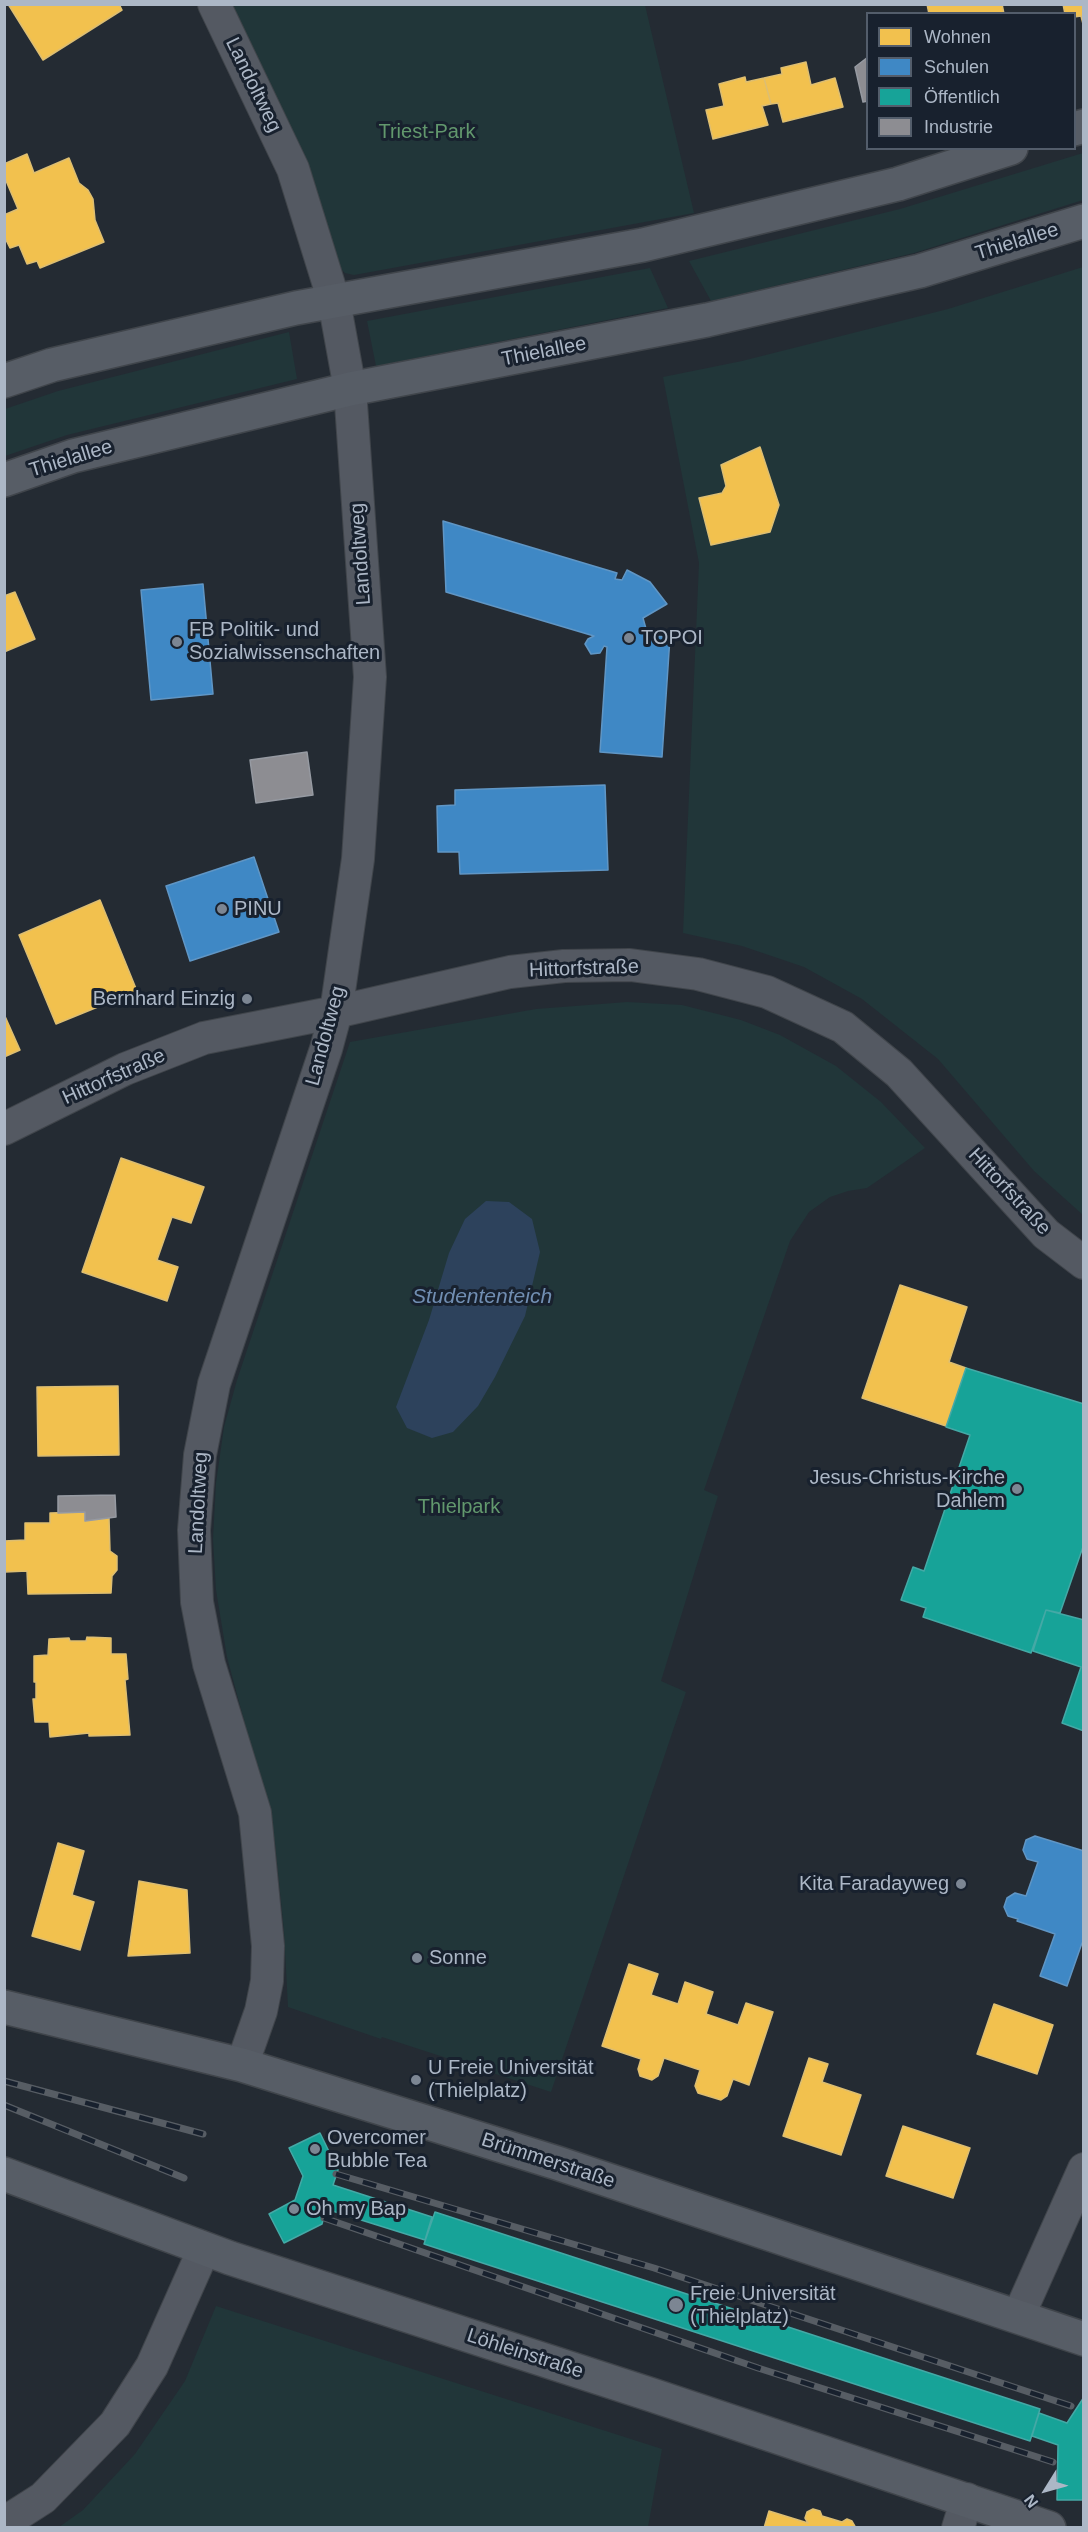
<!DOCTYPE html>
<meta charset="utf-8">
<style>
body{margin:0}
#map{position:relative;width:1088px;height:2532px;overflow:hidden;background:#242b33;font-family:Arial,sans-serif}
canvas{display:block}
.frame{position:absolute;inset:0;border:6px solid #acb7c6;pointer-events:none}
.legend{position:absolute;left:866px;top:12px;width:210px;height:138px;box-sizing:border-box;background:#18212e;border:2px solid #535d6b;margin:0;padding:8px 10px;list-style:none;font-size:18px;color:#acb7c6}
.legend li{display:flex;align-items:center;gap:12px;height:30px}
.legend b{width:30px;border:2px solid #535d6b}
.north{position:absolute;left:1016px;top:2460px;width:60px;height:60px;-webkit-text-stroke:4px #18212e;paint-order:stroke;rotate:233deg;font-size:16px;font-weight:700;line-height:24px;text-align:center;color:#acb7c6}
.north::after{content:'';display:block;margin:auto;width:21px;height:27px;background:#acb7c6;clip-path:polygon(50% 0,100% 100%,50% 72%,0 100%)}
</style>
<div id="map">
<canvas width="1088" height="2532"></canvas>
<div class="frame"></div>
<ul class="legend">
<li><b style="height:16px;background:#f2c14e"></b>Wohnen</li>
<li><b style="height:16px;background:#3f88c5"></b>Schulen</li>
<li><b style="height:16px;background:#17a398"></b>Öffentlich</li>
<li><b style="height:16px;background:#8d8d92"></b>Industrie</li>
</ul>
<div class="north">N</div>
</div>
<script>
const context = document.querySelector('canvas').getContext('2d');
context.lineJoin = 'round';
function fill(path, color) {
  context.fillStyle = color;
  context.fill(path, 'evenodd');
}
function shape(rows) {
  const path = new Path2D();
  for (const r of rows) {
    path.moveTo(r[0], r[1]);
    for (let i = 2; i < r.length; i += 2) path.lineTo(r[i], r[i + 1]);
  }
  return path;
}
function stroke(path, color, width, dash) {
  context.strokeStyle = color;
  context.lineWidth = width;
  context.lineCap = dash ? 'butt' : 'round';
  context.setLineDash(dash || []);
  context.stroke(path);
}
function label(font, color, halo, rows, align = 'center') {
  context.font = font + ' Arial,sans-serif';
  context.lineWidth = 6;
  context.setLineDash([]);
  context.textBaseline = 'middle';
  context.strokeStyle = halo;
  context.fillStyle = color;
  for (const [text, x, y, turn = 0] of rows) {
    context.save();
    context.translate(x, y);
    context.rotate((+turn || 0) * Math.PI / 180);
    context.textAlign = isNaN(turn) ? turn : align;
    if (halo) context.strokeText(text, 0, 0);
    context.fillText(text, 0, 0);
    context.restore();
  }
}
fill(shape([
 [232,5,645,5,694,213,354,275,345,273,338,266,276,99],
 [1083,153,1083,200,914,253,711,301,689,261,900,209],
 [1083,267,1083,1215,1034,1171,938,1059,862,999,804,967,742,946,683,933,699,563,663,377,742,361,948,309],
 [650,268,668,308,376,366,367,321],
 [289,332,297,379,67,435,5,456,5,409,58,391],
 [627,1002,682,1005,741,1020,780,1035,836,1066,881,1102,925,1148,867,1188,848,1191,830,1197,809,1212,790,1241,704,1490,718,1496,661,1681,686,1692,551,2092,382,2037,381,2039,288,2007,284,1931,275,1843,267,1806,227,1657,216,1590,213,1539,216,1483,224,1427,237,1380,350,1042,536,1009],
 [216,2306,662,2449,648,2527,59,2527,83,2510,135,2454,185,2381]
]), '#213639');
fill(shape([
 [486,1201,509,1202,532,1219,540,1252,525,1316,495,1377,478,1406,453,1432,432,1438,407,1428,396,1407,429,1320,449,1253,465,1219]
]), '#2d425c');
const homes = shape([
 [8,4,119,4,122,10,43,60,8,4],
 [927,4,1002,4,1004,14,929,14,927,4],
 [1063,4,1084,4,1084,28,1081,16,1074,17,1074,14,1065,14,1063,4],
 [806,62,811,85,835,78,843,107,783,122,778,103,771,104,764,78,782,74,781,68,806,62],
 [745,77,746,82,764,78,771,104,762,106,768,125,713,139,706,110,724,106,719,84,745,77],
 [27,154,34,173,69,158,79,183,88,190,93,199,95,220,104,242,40,268,37,261,27,264,19,245,10,248,4,236,4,215,18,209,4,176,4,164,27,154],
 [760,447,779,505,770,532,711,545,699,498,722,493,726,486,721,465,760,447],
 [15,592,35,639,4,652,4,596,15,592],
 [100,900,137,991,56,1024,19,935,100,900],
 [4,1014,20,1050,4,1057,4,1014],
 [121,1158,204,1187,191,1223,172,1217,157,1260,178,1267,167,1301,82,1272,121,1158],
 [900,1285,967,1307,949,1362,966,1368,946,1426,862,1398,900,1285],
 [118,1386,119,1455,38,1456,37,1387,118,1386],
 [85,1512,85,1521,109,1518,110,1551,117,1556,117,1570,112,1576,111,1593,28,1594,27,1571,5,1572,4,1541,25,1540,25,1523,50,1523,50,1513,85,1512],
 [87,1637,111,1638,111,1654,126,1654,128,1679,125,1680,130,1735,89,1736,89,1733,50,1737,49,1722,35,1722,33,1699,36,1699,36,1682,34,1682,34,1656,48,1655,49,1639,69,1638,70,1641,86,1641,87,1637],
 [58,1843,84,1851,72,1895,94,1902,80,1950,32,1936,58,1843],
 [139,1881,187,1890,190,1953,128,1956,139,1881],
 [629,1964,658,1974,651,1995,678,2004,685,1982,713,1992,706,2014,738,2025,746,2003,773,2012,749,2085,733,2079,727,2096,721,2100,698,2093,695,2086,700,2070,664,2058,658,2076,652,2080,640,2076,638,2069,641,2059,602,2046,629,1964],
 [994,2004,1053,2025,1037,2074,977,2054,994,2004],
 [809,2058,828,2064,822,2082,861,2095,841,2155,783,2136,809,2058],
 [903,2126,970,2148,953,2198,886,2176,903,2126],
 [813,2509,820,2511,822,2516,842,2522,847,2519,852,2521,856,2528,764,2528,769,2511,808,2523,805,2518,807,2512,813,2509]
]);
fill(homes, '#f2c14e');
stroke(homes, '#ddbe72', 1.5);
const schools = shape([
 [443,521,617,573,615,579,622,580,627,570,650,582,667,604,643,618,648,636,670,637,662,757,600,752,607,647,604,646,600,653,591,654,585,644,588,639,594,636,446,592,443,521],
 [203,584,213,694,151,700,141,590,203,584],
 [605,785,608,870,460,874,459,852,438,852,437,806,455,805,455,790,605,785],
 [254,857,279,932,190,961,166,886,254,857],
 [1035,1836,1084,1851,1084,1944,1082,1943,1067,1986,1040,1976,1055,1934,1017,1921,1018,1919,1008,1916,1004,1907,1007,1898,1015,1893,1026,1896,1038,1862,1027,1859,1023,1850,1026,1840,1035,1836]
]);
fill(schools, '#3f88c5');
stroke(schools, '#6096c5', 1.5);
const public = shape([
 [966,1368,1084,1404,1084,1544,1060,1613,1046,1610,1031,1653,923,1617,926,1608,901,1600,913,1567,924,1571,970,1435,946,1427,966,1368],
 [1046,1610,1084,1620,1084,1731,1062,1723,1081,1667,1033,1651,1046,1610],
 [320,2133,338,2170,333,2185,432,2217,425,2240,326,2209,322,2224,284,2243,269,2214,295,2200,303,2176,289,2148,320,2133],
 [435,2212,1040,2409,1030,2441,424,2244,435,2212],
 [1084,2397,1084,2500,1057,2500,1058,2445,1032,2436,1039,2413,1067,2423,1084,2397]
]);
fill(public, '#17a398');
stroke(public, '#44a9a6', 1.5);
const industry = shape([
 [868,57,868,101,863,102,855,67,868,57],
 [307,752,313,795,256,803,250,760,307,752],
 [115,1495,116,1517,85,1521,85,1512,58,1513,58,1496,115,1495]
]);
fill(industry, '#8d8d92');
stroke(industry, '#969aa2', 1.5);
const street = shape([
 [214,4,293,169,334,301,350,389,370,677,358,859,336,1012,326,1049,214,1384,200,1455,194,1530,197,1602,209,1664,255,1813,268,1946,267,1981,261,2011,242,2065],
 [4,1129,125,1069,204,1038,336,1012,510,972,564,966,630,965,698,974,767,992,843,1027,899,1073,1046,1234,1084,1263],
 [1018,2317,1084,2169],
 [4,2523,43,2498,115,2424,152,2366,204,2249],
 [958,2528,967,2499]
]);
const secondary = shape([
 [1074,129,1084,126],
 [4,381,52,365,296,308,643,245,898,184,1011,148],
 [4,480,73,456,350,389,707,320,920,271,1084,221],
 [4,2007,242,2065,387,2110,557,2163,1084,2339],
 [4,2174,230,2258,652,2395,1049,2528]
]);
stroke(street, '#40454b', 34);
stroke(secondary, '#40454b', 36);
stroke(street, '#545962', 32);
stroke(secondary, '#575d66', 33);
const rail = shape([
 [4,2081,203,2134],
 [4,2105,184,2178],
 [336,2174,654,2268,1071,2406],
 [324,2218,758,2368,1053,2462]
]);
stroke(rail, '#575d64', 7);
stroke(rail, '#18212e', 4.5, [14]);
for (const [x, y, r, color] of [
 [629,638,6,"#7c8693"],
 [177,642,6,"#7c8693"],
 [222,909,6,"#7c8693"],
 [247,999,6,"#7c8693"],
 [1017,1489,6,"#7c8693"],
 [961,1884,6,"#7c8693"],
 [417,1958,6,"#7c8693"],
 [416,2080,6,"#7c8693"],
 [315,2149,6,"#7c8693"],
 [294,2209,6,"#7c8693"],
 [676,2305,8,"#7c8693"]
]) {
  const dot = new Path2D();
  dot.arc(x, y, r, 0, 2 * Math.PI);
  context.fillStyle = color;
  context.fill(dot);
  stroke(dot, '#18212e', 2);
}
label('20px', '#acb7c6', '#18212e', [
 ["Landoltweg",253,85,64],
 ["Thielallee",1017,242,-17],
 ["Thielallee",544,352,-11],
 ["Thielallee",71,459,-17],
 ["Landoltweg",361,554,-94],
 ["Hittorfstraße",584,969,-2],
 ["Landoltweg",326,1036,-75],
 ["Hittorfstraße",114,1077,-24],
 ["Hittorfstraße",1009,1192,47],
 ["Landoltweg",199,1503,-87],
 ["Brümmerstraße",548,2161,18],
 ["Löhleinstraße",525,2354,18]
]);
label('20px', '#62986d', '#18212e', [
 ["Triest-Park",427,132],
 ["Thielpark",459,1507]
]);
label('20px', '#acb7c6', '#18212e', [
 ["FB Politik- und",189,630],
 ["Sozialwissenschaften",189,653],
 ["TOPOI",641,638],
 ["PINU",234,909],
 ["Bernhard Einzig",235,999,"right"],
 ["Jesus-Christus-Kirche",1005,1478,"right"],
 ["Dahlem",1005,1501,"right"],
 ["Kita Faradayweg",949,1884,"right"],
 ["Sonne",429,1958],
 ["U Freie Universität",428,2068],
 ["(Thielplatz)",428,2091],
 ["Overcomer",327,2138],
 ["Bubble Tea",327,2161],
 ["Oh my Bap",306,2209],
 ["Freie Universität",690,2294],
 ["(Thielplatz)",690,2317]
], 'left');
label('italic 21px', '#718eb2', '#18212e', [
 ["Studententeich",482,1297]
]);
</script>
